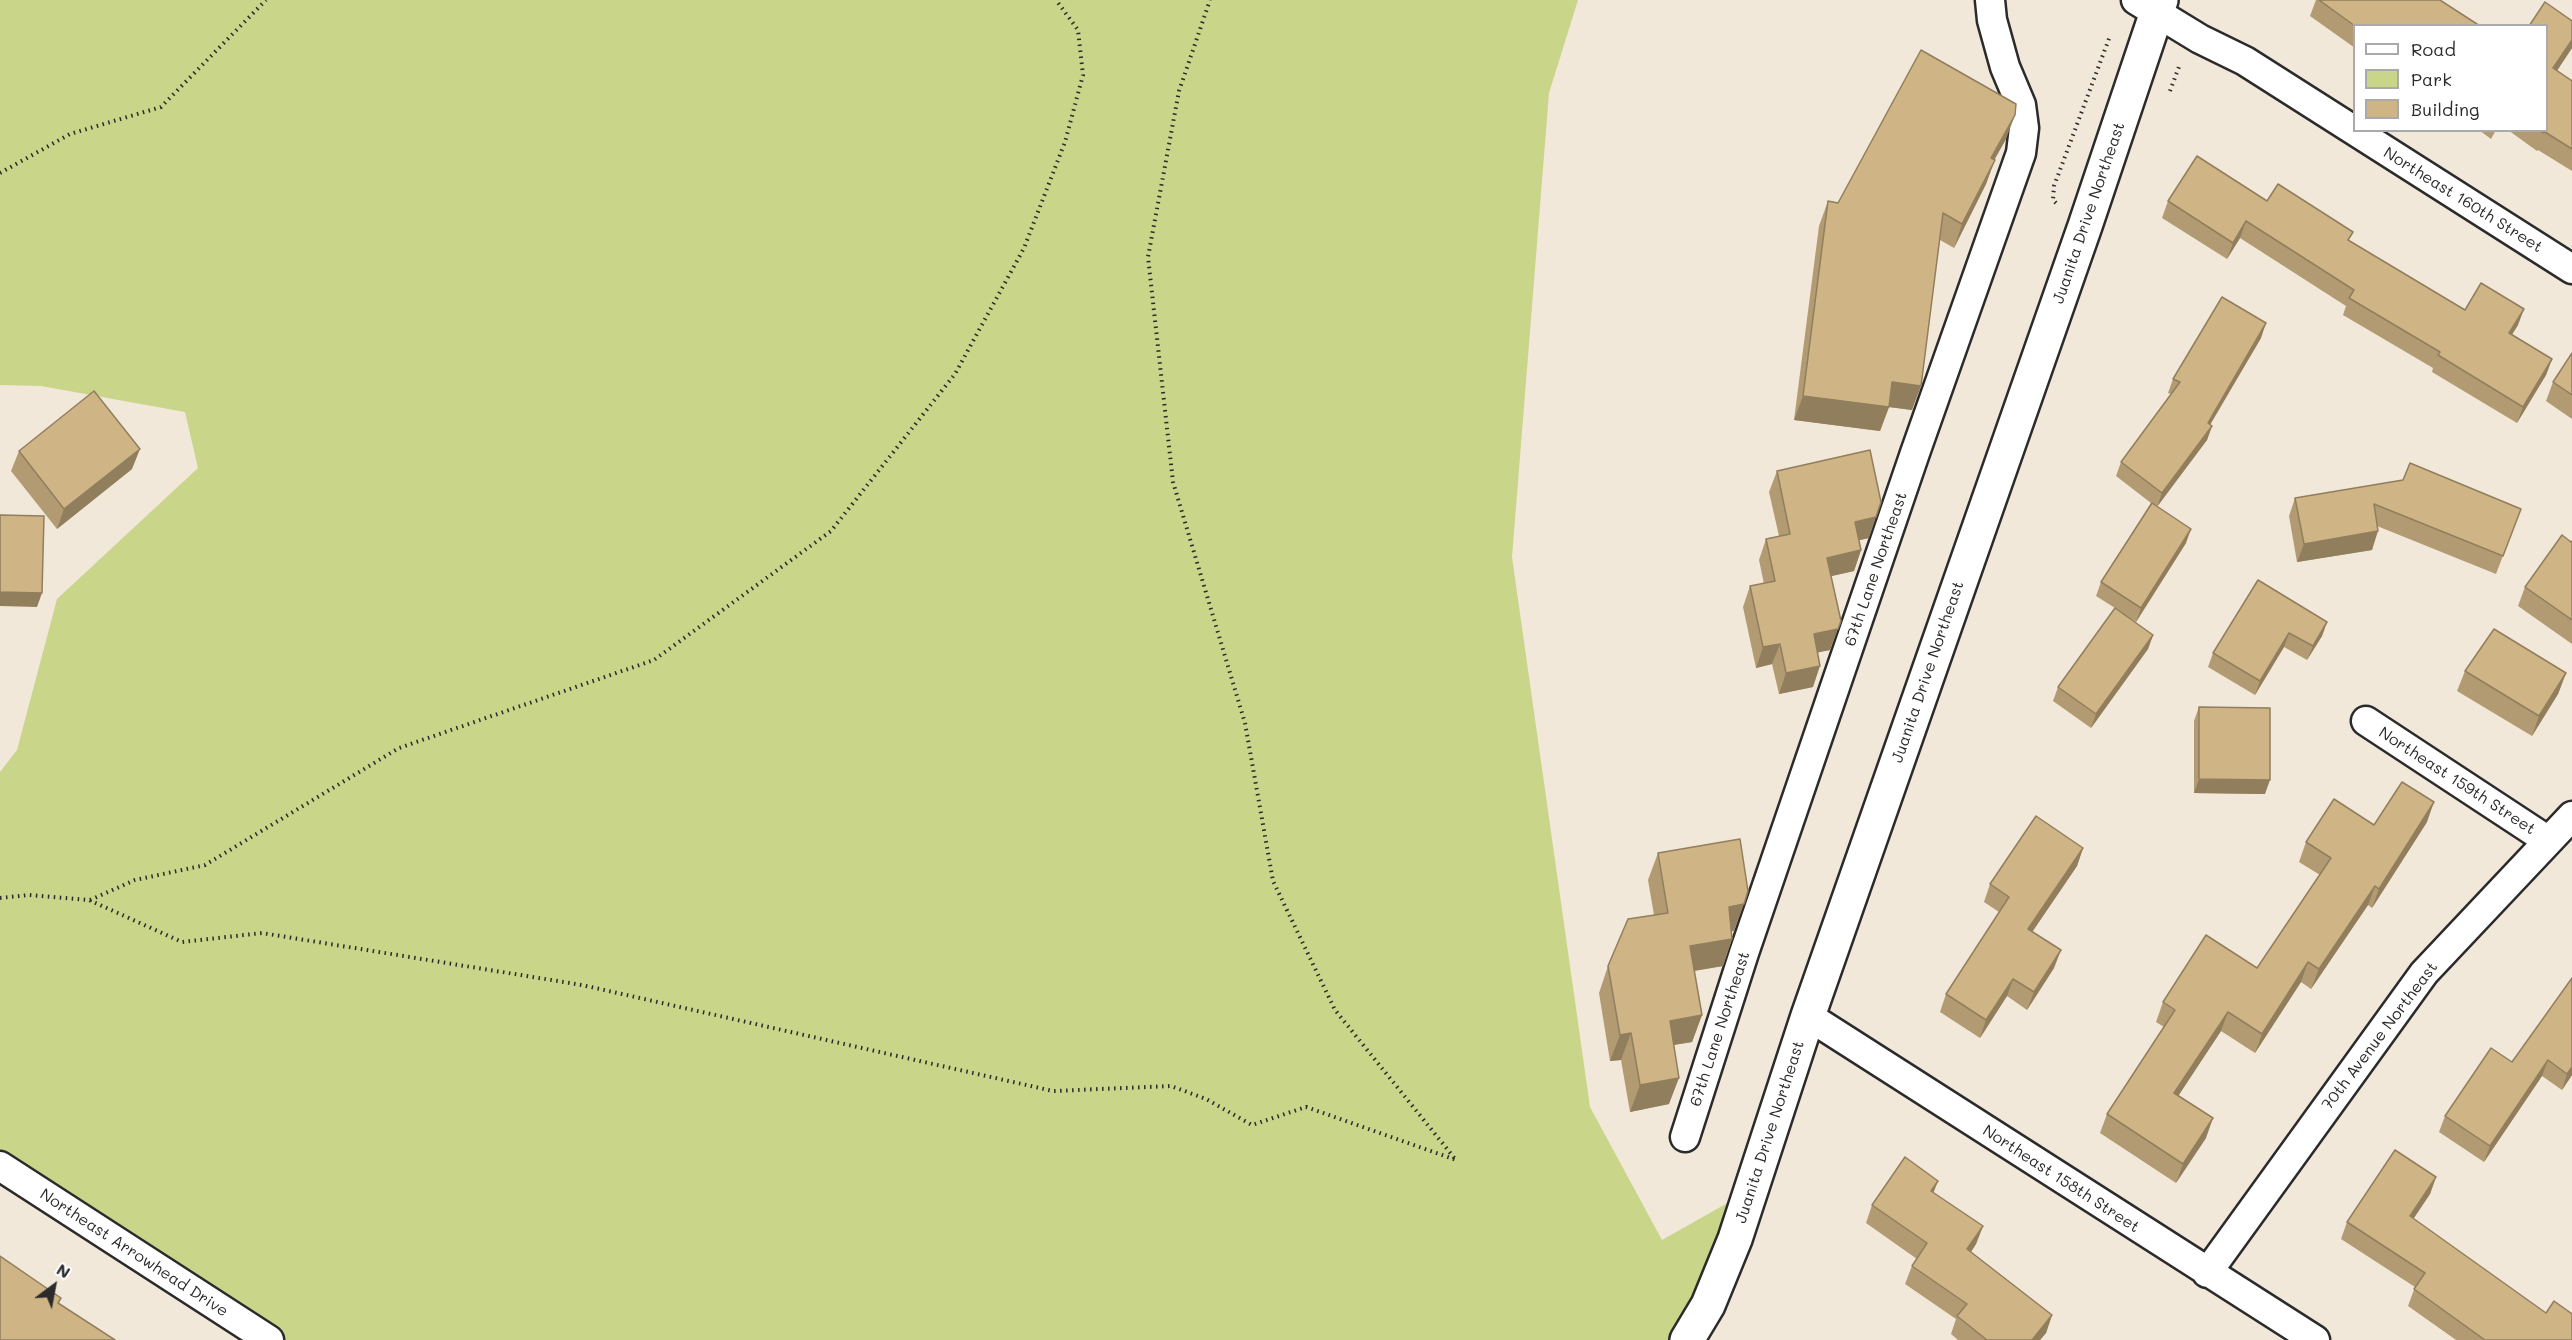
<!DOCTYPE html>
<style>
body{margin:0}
#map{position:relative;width:2572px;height:1340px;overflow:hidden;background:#f1e8da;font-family:Mali,sans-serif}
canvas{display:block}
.legend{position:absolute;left:2353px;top:24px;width:195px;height:108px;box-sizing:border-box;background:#fff;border:2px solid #aaa;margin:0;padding:8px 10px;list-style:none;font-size:18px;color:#2b2b2b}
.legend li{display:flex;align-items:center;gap:12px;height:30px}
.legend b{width:30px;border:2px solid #aaa}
.north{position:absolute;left:24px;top:1256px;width:60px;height:60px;-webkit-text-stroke:4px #fff;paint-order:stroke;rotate:32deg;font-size:16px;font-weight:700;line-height:24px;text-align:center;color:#2b2b2b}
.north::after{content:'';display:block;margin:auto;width:21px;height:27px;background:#2b2b2b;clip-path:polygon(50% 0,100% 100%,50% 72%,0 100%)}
</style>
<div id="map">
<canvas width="2572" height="1340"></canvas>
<ul class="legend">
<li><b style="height:8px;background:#fff"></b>Road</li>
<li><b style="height:16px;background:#c9d589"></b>Park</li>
<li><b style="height:16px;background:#cfb485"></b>Building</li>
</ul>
<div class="north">N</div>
</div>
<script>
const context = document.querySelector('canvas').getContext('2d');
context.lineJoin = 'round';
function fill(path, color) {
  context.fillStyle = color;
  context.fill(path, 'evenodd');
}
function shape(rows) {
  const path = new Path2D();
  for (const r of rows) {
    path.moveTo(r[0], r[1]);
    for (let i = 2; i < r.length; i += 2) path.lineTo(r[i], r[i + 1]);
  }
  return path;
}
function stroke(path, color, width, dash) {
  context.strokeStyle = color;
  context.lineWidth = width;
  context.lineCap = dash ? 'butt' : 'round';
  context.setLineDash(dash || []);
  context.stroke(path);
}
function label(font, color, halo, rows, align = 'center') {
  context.font = font + ' Mali,sans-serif';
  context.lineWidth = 4.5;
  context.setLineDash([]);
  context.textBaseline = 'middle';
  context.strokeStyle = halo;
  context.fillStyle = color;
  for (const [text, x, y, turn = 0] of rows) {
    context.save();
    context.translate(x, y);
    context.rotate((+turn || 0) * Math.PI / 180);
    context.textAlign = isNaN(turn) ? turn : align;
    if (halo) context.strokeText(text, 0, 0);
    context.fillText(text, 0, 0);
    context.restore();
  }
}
fill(shape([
 [0,0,1578,0,1549,93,1512,557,1590,1107,1662,1240,1770,1179,1723,1312,1703,1340,269,1340,0,1166,0,772,17,750,57,599,198,468,185,412,41,386,0,385]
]), '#c9d589');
const minor = shape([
 [2136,0,2200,39,2245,61,2572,269],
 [2366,721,2547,840],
 [1808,1016,2315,1340],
 [1685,1137,1744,953,1915,453,2021,153,2024,128,2021,105,2005,67,1992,20,1990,0],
 [0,1166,269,1340],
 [2207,1273,2424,973,2572,816]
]);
const secondary = shape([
 [1687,1340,1708,1305,1735,1239,1808,1016,2085,226,2161,0]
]);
stroke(minor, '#2b2b2b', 33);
stroke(secondary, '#2b2b2b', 38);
stroke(shape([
 [2170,91,2180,64],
 [0,173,70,134,161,107,266,0],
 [2056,203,2053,200,2054,186,2110,36],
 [0,898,29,895,89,900,182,942,262,933,582,985,1053,1091,1171,1086,1206,1099,1252,1125,1306,1107,1456,1160,1335,1010,1273,881,1245,723,1173,482,1148,257,1179,91,1210,0],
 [90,900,135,880,205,865,399,748,654,660,831,531,955,374,1024,248,1065,142,1083,75,1078,30,1056,0]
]), '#2b2b2b', 4, [1.5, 4.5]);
stroke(minor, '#fff', 28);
stroke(secondary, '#fff', 33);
fill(shape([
 [2316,0,2440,0,2355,26,2355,48,2310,16],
 [2572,21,2572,48,2557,70,2572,81,2572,171,2538,150,2537,151,2508,130,2547,130,2547,26],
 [2479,130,2496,130,2491,139],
 [2006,139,1994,160,1986,184,1954,248,1940,240,1912,410,1889,407,1880,431,1794,420,1819,226,1828,201,1838,203],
 [2168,201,2267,201,2350,241,2465,310,2518,325,2512,334,2552,359,2546,375,2517,423,2432,372,2433,368,2343,315,2346,306,2240,238,2227,259,2162,218],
 [2261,338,2210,424,2212,426,2207,440,2157,506,2186,543,2136,622,2123,614,2153,635,2148,649,2091,728,2053,701,2058,687,2115,608,2096,596,2101,582,2151,503,2116,476,2121,462,2171,394,2168,393,2173,379],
 [2572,353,2572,419,2546,401,2553,382],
 [19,451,132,469,57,529,11,471],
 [1777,471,1869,538,1859,540,1861,550,1854,571,1831,576,1830,650,1817,652,1813,687,1779,694,1772,664,1756,668,1743,607,1750,586,1764,584,1759,560,1766,539,1779,536,1769,492],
 [2403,480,2514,527,2496,574,2377,526,2372,550,2297,562,2289,516,2295,498],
 [2572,541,2572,644,2518,606,2525,587],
 [2327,622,2322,636,2307,660,2284,647,2255,695,2208,667,2213,653],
 [2465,671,2566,673,2558,694,2532,736,2457,691],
 [2199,707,2265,794,2194,793,2194,721],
 [2427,822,2372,908,2368,905,2311,989,2301,982,2255,1053,2221,1031,2178,1096,2206,1138,2176,1183,2100,1133,2107,1114,2164,1027,2156,1022,2163,1002,2257,968,2320,875,2299,862,2306,842,2374,825],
 [2083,848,2077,866,2032,932,2054,968,2027,1010,2007,996,1980,1038,1940,1012,1946,994,1999,912,1984,902,1990,884],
 [1658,853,1734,931,1731,931,1732,939,1723,966,1694,971,1702,1015,1692,1042,1674,1045,1669,1104,1630,1112,1621,1060,1610,1061,1599,993,1608,966,1654,915,1648,880],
 [2572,978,2572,1075,2562,1090,2542,1076,2484,1162,2439,1132,2445,1116,2512,1062],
 [2436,1177,2430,1194,2413,1219,2572,1340,2456,1340,2408,1306,2415,1287,2341,1239,2347,1222],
 [1934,1193,1983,1226,1976,1244,1971,1252,2052,1315,2046,1333,2040,1340,1958,1340,1951,1334,1956,1319,1905,1284,1912,1266,1917,1259,1866,1223,1872,1205]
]), '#b29b72');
fill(shape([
 [2572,40,2572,48,2547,86,2553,68],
 [2015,115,2006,139,1982,182,1991,158],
 [1995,160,1986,184,1954,248,1962,224],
 [2246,221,2240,238,2227,259,2233,243],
 [2524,309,2518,325,2503,349,2509,333],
 [2266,323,2261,338,2203,437,2208,423],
 [2552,359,2546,375,2517,423,2523,407],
 [1892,382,1921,386,1912,410,1889,407,1880,431,1794,420,1803,396],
 [2212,426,2207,440,2157,507,2162,493],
 [140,449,132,469,57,529,64,509],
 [1876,517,1869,538,1847,543,1855,522],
 [2191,529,2186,543,2136,622,2141,608],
 [2378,531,2372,550,2297,562,2304,544],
 [1861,550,1854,571,1819,579,1827,558],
 [0,592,42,593,37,607,0,606],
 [2327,622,2322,636,2307,660,2313,646],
 [1838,629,1830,650,1806,655,1814,634],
 [2289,633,2284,647,2255,695,2260,681],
 [2153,635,2148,649,2091,728,2096,714],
 [1780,644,1772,664,1756,668,1763,647],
 [1820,666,1813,687,1779,694,1786,673],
 [2566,673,2558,694,2532,736,2539,716],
 [2199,779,2270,780,2265,794,2194,793],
 [2434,802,2427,822,2372,908,2379,889],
 [2083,848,2077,866,2022,947,2028,929],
 [2375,886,2368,905,2311,989,2319,969],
 [1744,904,1734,931,1719,934,1729,907],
 [1732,939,1723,966,1681,973,1690,946],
 [2061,950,2054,968,2027,1010,2034,992],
 [2308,962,2301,982,2255,1053,2262,1034],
 [2013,979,2007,996,1980,1038,1986,1020],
 [2228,1012,2221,1031,2167,1113,2174,1093],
 [1702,1015,1692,1042,1660,1047,1670,1021],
 [1631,1033,1621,1060,1610,1061,1620,1035],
 [2548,1060,2542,1076,2484,1162,2490,1146],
 [2572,1067,2572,1075,2562,1090,2567,1074],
 [1679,1078,1669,1104,1630,1112,1640,1085],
 [2213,1118,2206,1138,2176,1183,2183,1164],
 [2436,1177,2430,1194,2404,1233,2410,1216],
 [1938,1181,1931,1199,1931,1191],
 [1983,1226,1976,1244,1961,1267,1967,1249],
 [2052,1315,2046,1333,2040,1340,2032,1340]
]), '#917e5d');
const building = shape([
 [2319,0,2440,0,2480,26,2355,26,2319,0],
 [2545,2,2572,21,2572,40,2553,68,2572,81,2572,149,2545,132,2543,133,2540,130,2547,130,2547,26,2529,26,2545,2],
 [1921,50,2016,104,2015,115,1991,158,1995,160,1962,224,1943,213,1921,386,1892,382,1889,407,1803,396,1828,201,1838,203,1921,50],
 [2197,156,2267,201,2278,184,2353,232,2348,240,2465,310,2481,283,2524,309,2509,333,2552,359,2523,407,2438,355,2440,352,2349,298,2354,290,2246,221,2233,243,2168,201,2197,156],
 [2222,297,2266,323,2208,423,2212,426,2162,493,2121,462,2180,382,2173,379,2222,297],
 [2572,353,2572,395,2553,382,2572,353],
 [94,391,140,449,64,509,19,451,94,391],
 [1870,450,1881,502,1876,517,1855,522,1861,550,1827,558,1841,621,1838,629,1814,634,1820,666,1786,673,1780,644,1763,647,1750,586,1775,581,1766,539,1790,534,1777,471,1870,450],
 [2410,463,2521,509,2503,556,2374,504,2378,531,2304,544,2295,498,2403,480,2410,463],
 [2152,503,2191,529,2141,608,2101,582,2152,503],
 [0,515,44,516,42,593,0,592,0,515],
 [2562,535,2571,542,2572,541,2572,620,2525,587,2562,535],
 [2258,580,2327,622,2313,646,2289,633,2260,681,2213,653,2258,580],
 [2115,608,2153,635,2096,714,2058,687,2115,608],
 [2494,629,2566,673,2539,716,2465,671,2494,629],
 [2199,707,2270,708,2270,780,2199,779,2199,707],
 [2402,782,2434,802,2379,889,2375,886,2319,969,2308,962,2262,1034,2228,1012,2174,1093,2213,1118,2183,1164,2107,1114,2175,1010,2163,1002,2206,935,2257,968,2331,858,2306,842,2334,799,2374,825,2402,782],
 [2036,816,2083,848,2028,929,2061,950,2034,992,2013,979,1986,1020,1946,994,2009,897,1990,884,2036,816],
 [1740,839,1748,891,1744,904,1729,907,1732,939,1690,946,1702,1015,1670,1021,1679,1078,1640,1085,1631,1033,1620,1035,1608,966,1628,919,1668,913,1658,853,1740,839],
 [2572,978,2572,1067,2567,1074,2548,1060,2490,1146,2445,1116,2491,1048,2512,1062,2572,978],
 [2395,1150,2436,1177,2410,1216,2546,1313,2554,1301,2572,1314,2572,1340,2485,1340,2414,1289,2425,1273,2347,1222,2395,1150],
 [1905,1157,1938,1181,1931,1191,1983,1226,1967,1249,2052,1315,2032,1340,1987,1340,1957,1316,1967,1304,1912,1266,1927,1243,1872,1205,1905,1157],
 [0,1256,61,1298,58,1303,115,1340,0,1340,0,1256]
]);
fill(building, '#cfb485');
stroke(building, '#917e5d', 1.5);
label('16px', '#2b2b2b', '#fff', [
 ["Northeast 160th Street",2463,200,32],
 ["Juanita Drive Northeast",2089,213,-71],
 ["67th Lane Northeast",1876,569,-71],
 ["Juanita Drive Northeast",1928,672,-71],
 ["Northeast 159th Street",2457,781,33],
 ["67th Lane Northeast",1720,1029,-72],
 ["70th Avenue Northeast",2380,1036,-53],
 ["Juanita Drive Northeast",1770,1132,-72],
 ["Northeast 158th Street",2061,1179,33],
 ["Northeast Arrowhead Drive",134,1253,33]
]);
</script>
